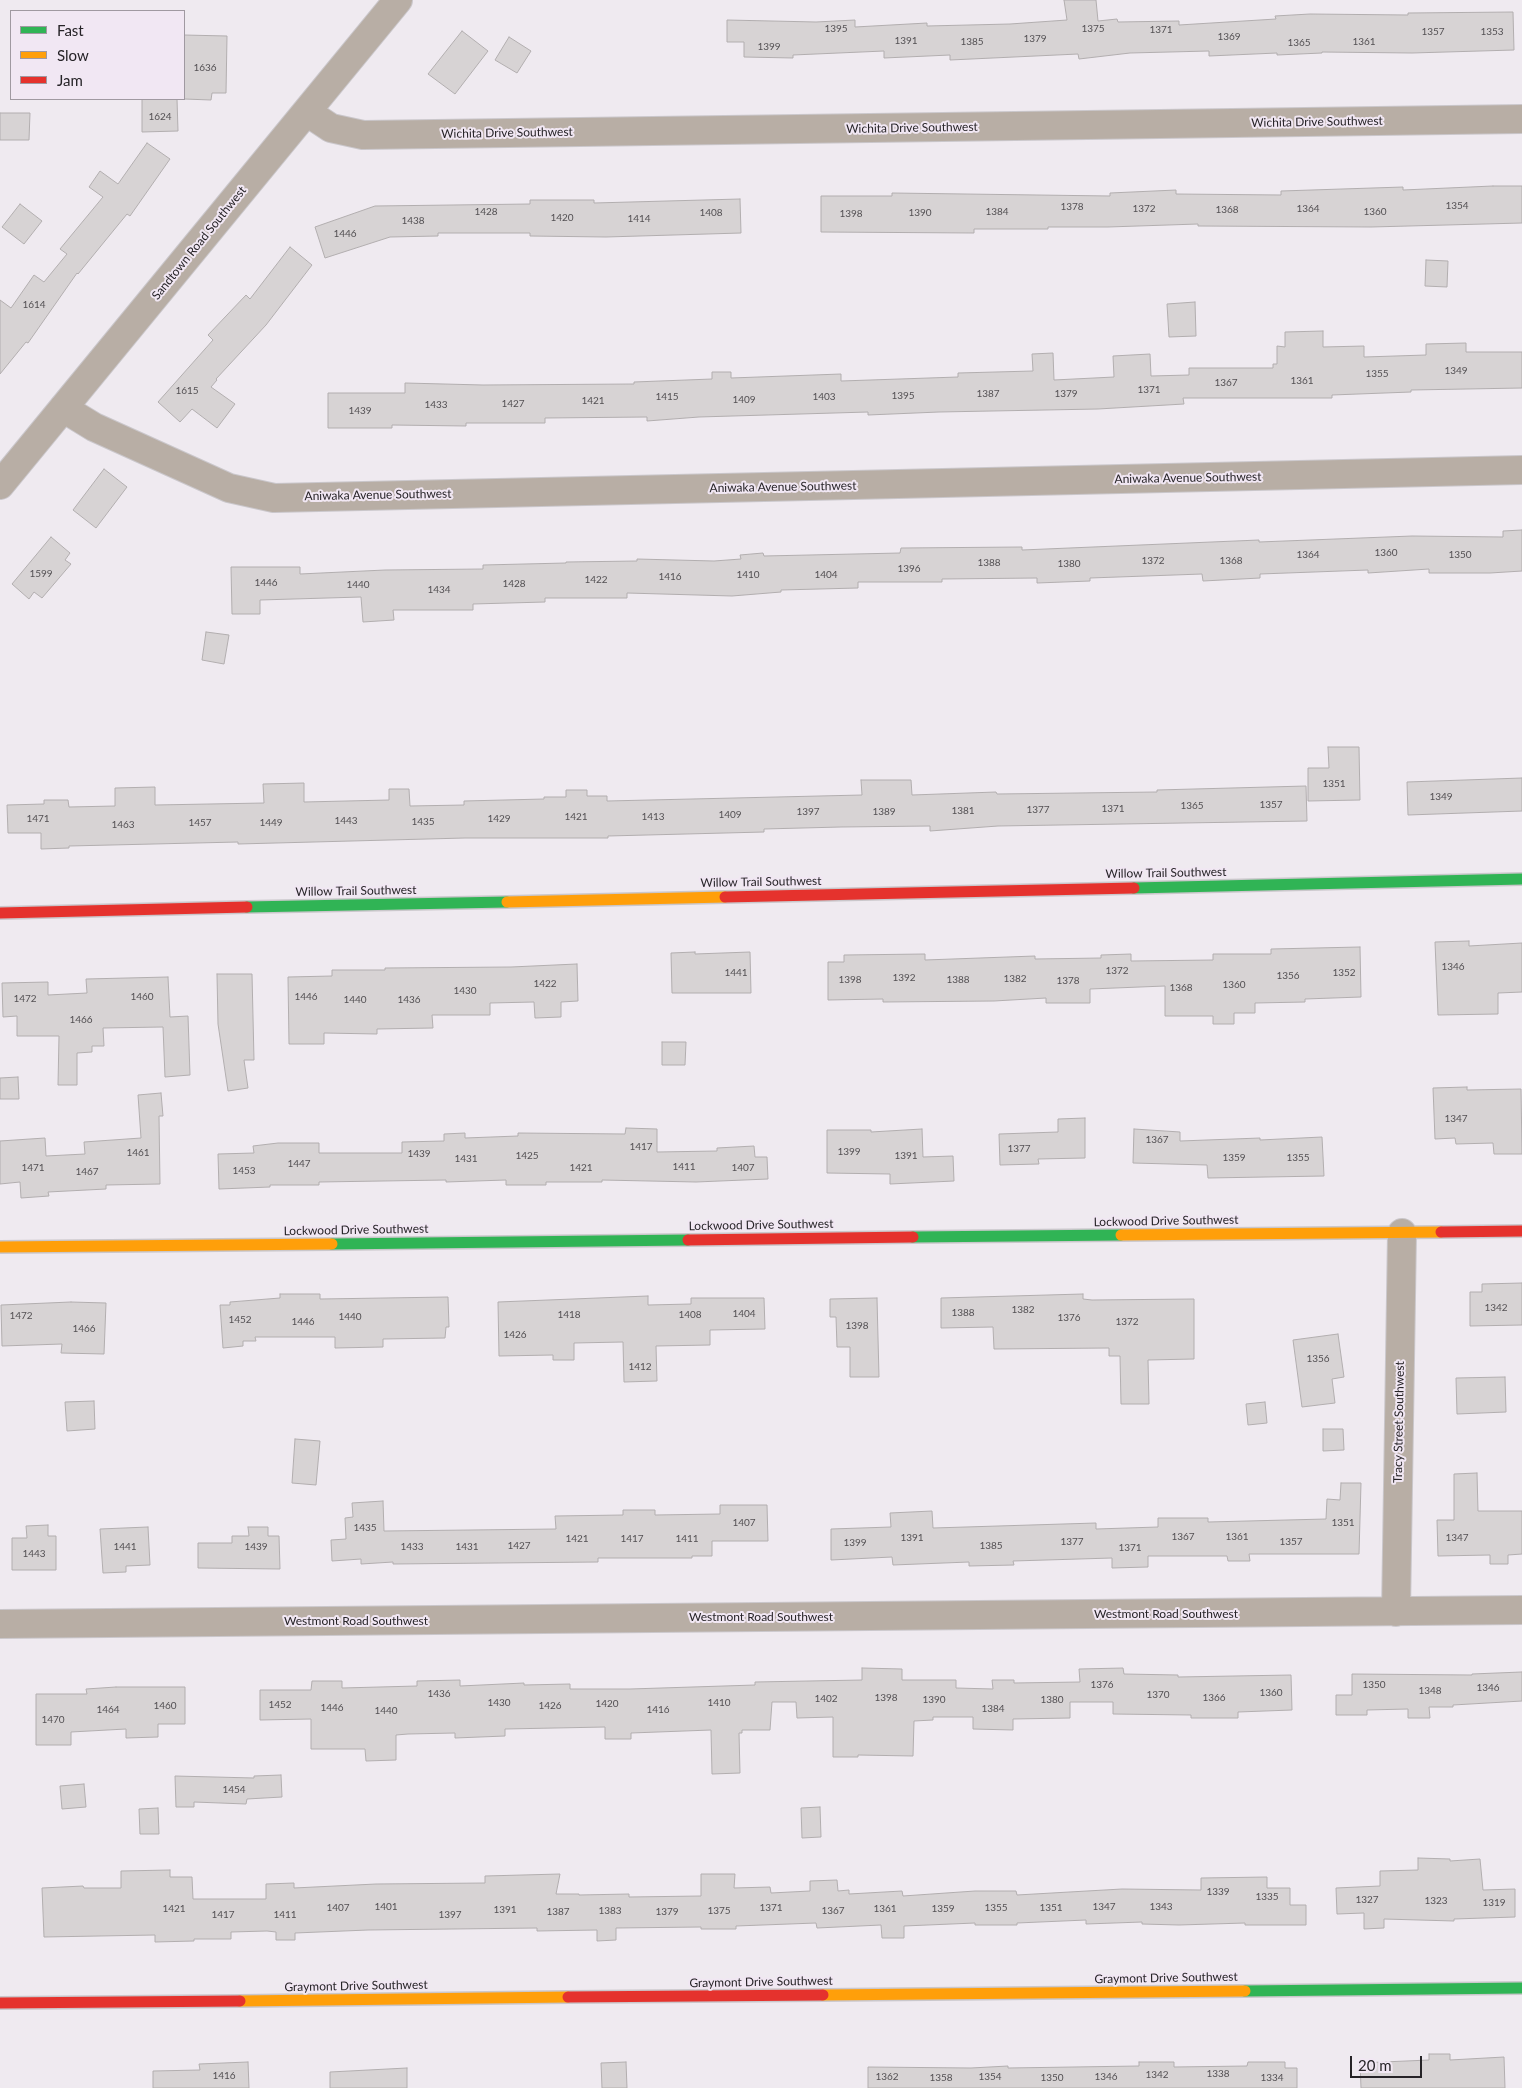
<!DOCTYPE html>
<style>
body{margin:0}
#map{position:relative;width:1522px;height:2088px;overflow:hidden;background:#efeaf0;font-family:Lato,sans-serif}
canvas{display:block}
.legend{position:absolute;left:10px;top:10px;width:175px;height:90px;box-sizing:border-box;background:#f1e7f3;border:1px solid #a099a1;margin:0;padding:6px 9px;list-style:none;font-size:15px;color:#262327}
.legend li{display:flex;align-items:center;gap:10px;height:25px}
.legend b{width:25px;border:1px solid #a099a1}
.scale{position:absolute;left:1350px;top:2056px;width:72px;height:22px;box-sizing:border-box;border:2px solid #262327;border-top:0;padding-left:6px;font-size:15px;line-height:18px;white-space:nowrap;color:#262327;-webkit-text-stroke:4px #f1e7f3;paint-order:stroke}
</style>
<div id="map">
<canvas width="1522" height="2088"></canvas>
<ul class="legend">
<li><b style="height:6px;background:#30b455"></b>Fast</li>
<li><b style="height:6px;background:#ff9f0a"></b>Slow</li>
<li><b style="height:6px;background:#e5322d"></b>Jam</li>
</ul>
<div class="scale">20 m</div>
</div>
<script>
const context = document.querySelector('canvas').getContext('2d');
context.lineJoin = 'round';
function fill(path, color) {
  context.fillStyle = color;
  context.fill(path, 'evenodd');
}
function shape(rows) {
  const path = new Path2D();
  for (const r of rows) {
    path.moveTo(r[0], r[1]);
    for (let i = 2; i < r.length; i += 2) path.lineTo(r[i], r[i + 1]);
  }
  return path;
}
function stroke(path, color, width, dash) {
  context.strokeStyle = color;
  context.lineWidth = width;
  context.lineCap = dash ? 'butt' : 'round';
  context.setLineDash(dash || []);
  context.stroke(path);
}
function label(font, color, halo, rows, align = 'center') {
  context.font = font + ' Lato,sans-serif';
  context.lineWidth = 4;
  context.setLineDash([]);
  context.textBaseline = 'middle';
  context.strokeStyle = halo;
  context.fillStyle = color;
  for (const [text, x, y, turn = 0] of rows) {
    context.save();
    context.translate(x, y);
    context.rotate((+turn || 0) * Math.PI / 180);
    context.textAlign = isNaN(turn) ? turn : align;
    if (halo) context.strokeText(text, 0, 0);
    context.fillText(text, 0, 0);
    context.restore();
  }
}
const building = shape([
 [1064,0,1096,0,1098,21,1117,19,1118,22,1179,21,1179,25,1276,19,1275,16,1310,14,1408,15,1408,13,1513,12,1514,50,1412,53,1322,52,1322,53,1277,55,1277,53,1209,56,1209,51,1130,53,1079,59,1078,54,950,60,950,55,884,58,884,51,793,55,793,58,744,57,744,42,727,42,727,20,816,22,855,20,855,27,927,23,927,26,1010,24,1067,20,1064,0],
 [462,31,488,51,455,94,428,74,462,31],
 [184,35,227,36,226,93,212,93,211,100,184,99,184,35],
 [509,37,531,51,517,73,495,60,509,37],
 [142,99,177,99,178,131,142,132,142,99],
 [0,113,30,113,29,140,0,140,0,113],
 [147,143,170,159,130,216,127,214,78,274,77,273,28,343,26,342,0,374,0,300,11,308,34,275,44,282,67,254,60,249,103,197,89,187,100,171,118,184,147,143],
 [1493,186,1522,186,1522,223,1371,227,1198,226,1198,224,1108,227,1048,227,1048,229,974,229,974,233,821,232,821,196,892,196,892,193,1110,196,1110,193,1176,190,1176,194,1281,195,1281,191,1403,187,1403,190,1493,186],
 [740,199,741,233,606,237,530,236,530,233,438,233,438,236,390,237,325,258,315,227,375,206,530,204,530,200,594,200,594,203,740,199],
 [20,204,42,221,24,244,2,227,20,204],
 [290,247,312,265,266,325,216,379,217,380,211,387,235,404,217,428,192,409,180,422,158,402,213,340,208,335,246,295,250,299,290,247],
 [1426,260,1448,261,1447,287,1425,286,1426,260],
 [1195,302,1196,336,1169,337,1167,304,1195,302],
 [1323,331,1323,347,1364,346,1364,357,1426,355,1426,344,1466,343,1466,352,1522,352,1522,388,1411,390,1411,392,1332,395,1332,398,1183,398,1184,404,1098,409,939,412,868,415,868,412,699,417,647,421,647,417,545,418,545,423,466,423,466,426,392,425,392,428,328,428,328,393,405,393,405,383,483,385,634,384,634,382,712,379,712,372,731,372,731,378,841,374,841,381,958,377,958,373,1033,371,1032,354,1053,353,1054,380,1114,377,1113,356,1150,354,1151,376,1189,375,1189,368,1273,368,1273,364,1277,364,1277,346,1285,347,1285,332,1323,331],
 [104,469,127,487,96,528,73,510,104,469],
 [1522,530,1522,571,1490,573,1429,573,1429,569,1368,573,1368,570,1260,574,1260,578,1203,581,1202,574,1090,578,1090,581,1037,583,1037,578,942,579,942,582,858,582,858,588,781,590,781,592,732,596,627,593,627,598,545,598,545,602,473,604,473,610,393,610,394,620,363,622,361,597,260,600,260,614,232,614,231,567,300,567,300,574,385,570,483,569,483,565,566,563,566,562,637,561,637,559,714,561,741,559,740,555,763,553,764,556,900,553,901,548,1022,547,1022,550,1259,540,1259,542,1412,536,1503,537,1503,531,1522,530],
 [51,537,70,553,65,560,71,564,42,598,34,592,29,599,12,584,51,537],
 [206,632,229,635,224,664,202,660,206,632],
 [1328,747,1359,747,1360,800,1308,801,1308,768,1329,768,1328,747],
 [1522,778,1522,811,1408,815,1407,782,1522,778],
 [861,780,911,780,912,795,996,792,997,794,1157,792,1157,790,1306,786,1307,821,998,826,930,831,930,826,841,827,764,829,764,832,608,836,608,838,465,838,238,844,238,842,69,846,69,848,41,849,41,833,8,833,7,805,44,804,44,800,68,800,69,807,115,806,115,788,155,787,155,805,264,803,263,784,304,783,304,802,389,800,389,789,409,789,410,806,464,805,464,801,544,799,544,797,566,797,566,790,587,790,587,796,607,796,607,801,862,795,861,780],
 [1469,941,1469,946,1522,943,1522,992,1498,993,1498,1014,1438,1015,1435,942,1469,941],
 [1360,947,1361,997,1305,999,1305,1002,1255,1003,1255,1013,1234,1013,1234,1024,1213,1024,1213,1016,1165,1016,1165,986,1090,989,1090,1003,1046,1003,1046,998,994,1001,883,1002,883,999,828,1000,828,962,844,962,844,955,925,954,925,960,1035,956,1035,959,1101,958,1101,955,1131,954,1131,961,1213,960,1213,954,1271,954,1271,949,1360,947],
 [695,952,695,954,750,952,751,993,672,993,671,953,695,952],
 [577,964,578,1001,561,1002,561,1017,535,1018,534,1002,490,1003,490,1015,432,1015,433,1028,377,1029,377,1034,324,1033,324,1044,289,1044,288,977,332,976,332,970,385,970,385,968,511,967,577,964],
 [217,974,252,974,254,1060,244,1060,248,1088,228,1091,218,1024,217,974],
 [168,977,170,1017,188,1016,190,1075,165,1077,163,1027,103,1028,104,1046,92,1046,92,1052,77,1053,77,1085,58,1085,59,1036,17,1036,17,1016,3,1017,2,983,48,982,48,995,87,993,86,979,168,977],
 [662,1042,686,1042,685,1065,662,1065,662,1042],
 [18,1077,19,1099,0,1099,0,1078,18,1077],
 [1467,1087,1467,1090,1521,1089,1522,1154,1494,1154,1493,1143,1456,1144,1455,1138,1435,1139,1433,1088,1467,1087],
 [161,1093,163,1116,159,1116,160,1184,106,1185,106,1189,48,1192,49,1196,21,1198,20,1182,0,1184,0,1141,45,1138,46,1156,85,1154,84,1142,141,1138,138,1095,161,1093],
 [1085,1118,1085,1158,1038,1159,1039,1164,1000,1165,999,1134,1058,1132,1058,1119,1085,1118],
 [626,1128,657,1129,657,1152,717,1151,717,1148,754,1146,755,1157,767,1157,768,1179,696,1182,602,1180,602,1182,546,1182,546,1185,506,1185,506,1180,446,1182,446,1180,319,1182,319,1185,270,1185,270,1187,219,1189,218,1154,254,1153,253,1146,278,1143,319,1143,319,1153,402,1153,402,1142,444,1141,444,1134,465,1133,465,1138,518,1136,518,1133,625,1134,626,1128],
 [922,1129,923,1157,953,1156,954,1181,890,1184,890,1174,827,1173,827,1130,871,1130,871,1132,922,1129],
 [1134,1129,1180,1132,1180,1141,1260,1138,1260,1140,1322,1137,1324,1176,1208,1178,1207,1165,1133,1163,1134,1129],
 [1522,1283,1522,1325,1470,1326,1470,1292,1482,1292,1482,1284,1522,1283],
 [280,1294,320,1294,320,1299,448,1297,449,1327,446,1327,445,1338,383,1339,383,1347,335,1348,335,1337,255,1337,256,1341,243,1341,243,1346,223,1348,220,1305,230,1305,230,1302,280,1298,280,1294],
 [1083,1294,1083,1299,1092,1300,1194,1299,1194,1359,1148,1360,1149,1404,1121,1404,1120,1356,1109,1356,1109,1348,994,1349,993,1327,941,1328,941,1298,1083,1294],
 [648,1296,648,1305,691,1304,691,1298,764,1298,765,1329,710,1330,710,1345,656,1346,657,1381,624,1382,623,1342,574,1343,574,1360,553,1360,553,1355,499,1356,498,1302,648,1296],
 [877,1298,879,1377,850,1377,850,1347,837,1347,836,1317,830,1317,830,1299,877,1298],
 [71,1302,106,1303,104,1354,61,1353,62,1344,2,1346,1,1305,71,1302],
 [1338,1334,1344,1377,1332,1379,1335,1403,1302,1407,1293,1340,1338,1334],
 [1505,1377,1506,1412,1457,1414,1456,1378,1505,1377],
 [94,1401,95,1429,67,1431,65,1402,94,1401],
 [1265,1402,1267,1423,1248,1425,1246,1404,1265,1402],
 [1323,1429,1343,1429,1344,1450,1323,1451,1323,1429],
 [295,1439,320,1441,316,1485,292,1483,295,1439],
 [1477,1473,1478,1511,1522,1511,1522,1554,1508,1555,1508,1564,1490,1564,1490,1555,1438,1556,1437,1520,1454,1520,1454,1474,1477,1473],
 [1341,1483,1361,1483,1359,1554,1249,1554,1250,1561,1228,1561,1227,1556,1148,1556,1148,1567,1112,1568,1112,1558,1013,1561,1014,1565,969,1566,969,1562,893,1565,892,1557,831,1560,831,1529,891,1527,890,1513,932,1511,933,1528,1096,1523,1096,1529,1158,1527,1158,1518,1208,1518,1208,1522,1326,1519,1327,1499,1340,1500,1341,1483],
 [383,1501,384,1531,556,1529,555,1516,623,1515,623,1510,655,1510,655,1515,720,1514,720,1505,767,1505,768,1541,712,1541,712,1556,692,1556,692,1558,598,1558,598,1562,393,1564,393,1562,361,1564,361,1559,332,1561,331,1540,346,1539,345,1518,353,1517,352,1503,383,1501],
 [48,1525,48,1536,56,1536,56,1570,12,1570,12,1538,27,1538,26,1526,48,1525],
 [148,1527,150,1565,126,1566,126,1572,103,1573,100,1529,148,1527],
 [248,1527,268,1527,268,1536,279,1536,280,1569,198,1568,198,1543,232,1543,232,1536,249,1536,248,1527],
 [862,1668,902,1669,902,1680,956,1680,956,1688,993,1689,992,1680,1014,1680,1014,1683,1080,1682,1079,1669,1123,1668,1124,1674,1178,1675,1178,1677,1291,1675,1292,1710,1238,1712,1238,1718,1191,1718,1191,1715,1113,1714,1113,1702,1070,1702,1070,1718,1013,1719,1013,1730,973,1729,973,1717,933,1717,933,1720,914,1721,913,1756,858,1755,858,1757,833,1757,833,1717,797,1718,796,1702,772,1702,770,1730,742,1730,742,1733,739,1733,740,1773,712,1774,711,1730,631,1733,631,1739,605,1739,605,1727,505,1729,505,1736,455,1738,455,1733,408,1734,396,1735,396,1760,366,1761,365,1749,311,1749,311,1719,260,1720,260,1690,311,1690,312,1681,342,1681,342,1688,417,1686,417,1681,460,1680,460,1686,524,1683,524,1685,570,1684,570,1689,630,1689,755,1685,755,1682,862,1680,862,1668],
 [1522,1672,1522,1701,1453,1705,1453,1707,1429,1707,1430,1718,1408,1718,1408,1709,1367,1710,1367,1715,1336,1715,1336,1695,1352,1695,1352,1674,1472,1675,1472,1674,1522,1672],
 [116,1687,185,1687,185,1724,158,1724,158,1737,126,1738,126,1729,71,1732,71,1745,36,1745,36,1694,87,1694,86,1689,116,1687],
 [281,1775,282,1797,247,1799,246,1804,194,1802,194,1807,176,1807,175,1776,254,1778,254,1776,281,1775],
 [84,1784,86,1807,62,1809,60,1786,84,1784],
 [820,1807,821,1837,802,1838,801,1808,820,1807],
 [158,1808,159,1834,140,1834,139,1809,158,1808],
 [1418,1858,1450,1859,1450,1861,1480,1859,1483,1890,1515,1889,1515,1917,1454,1919,1454,1921,1384,1919,1384,1928,1364,1929,1364,1913,1337,1914,1336,1888,1380,1886,1380,1871,1418,1870,1418,1858],
 [170,1870,170,1877,192,1877,193,1899,266,1899,266,1884,294,1883,294,1888,376,1884,485,1883,485,1876,560,1874,556,1894,579,1894,579,1895,629,1894,629,1897,701,1896,701,1874,735,1874,734,1888,770,1887,771,1893,810,1891,810,1881,837,1880,838,1891,849,1890,849,1894,902,1891,903,1896,975,1891,1016,1891,1017,1895,1122,1889,1201,1890,1201,1878,1267,1877,1267,1888,1290,1888,1290,1905,1306,1905,1306,1925,1245,1925,1245,1923,1179,1925,1142,1924,1142,1922,1086,1924,1086,1920,1017,1923,1017,1925,975,1925,975,1923,904,1926,904,1938,882,1938,881,1925,817,1928,816,1923,736,1926,736,1929,701,1929,701,1927,616,1928,616,1940,597,1941,597,1930,537,1931,537,1928,368,1930,295,1933,295,1940,276,1940,276,1932,267,1931,231,1932,231,1939,194,1939,194,1941,155,1942,155,1935,44,1937,42,1888,83,1886,84,1888,121,1888,121,1871,170,1870],
 [1429,2054,1450,2054,1450,2060,1504,2057,1505,2088,1361,2088,1360,2063,1429,2060,1429,2054],
 [248,2062,249,2088,153,2088,153,2071,200,2070,199,2064,248,2062],
 [626,2062,627,2088,602,2088,601,2063,626,2062],
 [1139,2062,1174,2062,1174,2067,1247,2066,1248,2062,1285,2062,1285,2068,1297,2068,1297,2088,868,2088,868,2067,971,2068,1008,2066,1008,2068,1139,2066,1139,2062],
 [407,2068,407,2088,330,2088,330,2072,407,2068]
]);
fill(building, '#d7d3d4');
stroke(building, '#b2aeaf', 1);
const street = shape([
 [307,112,331,128,363,135,1522,119],
 [63,408,94,427,229,488,274,498,1522,470],
 [0,485,398,0],
 [1396,1612,1402,1233],
 [0,1624,1522,1610]
]);
const fast = shape([
 [1134,888,1522,879],
 [247,907,507,902],
 [913,1237,1121,1235],
 [332,1244,688,1240],
 [1245,1991,1522,1988]
]);
const slow = shape([
 [507,902,725,897],
 [1121,1235,1441,1232],
 [0,1247,332,1244],
 [823,1995,1245,1991],
 [240,2001,568,1997]
]);
const jam = shape([
 [725,897,1134,888],
 [0,913,247,907],
 [1441,1232,1522,1231],
 [688,1240,913,1237],
 [568,1997,823,1995],
 [0,2003,240,2001]
]);
stroke(street, '#cac7cb', 30);
stroke(fast, '#cac7cb', 14);
stroke(slow, '#cac7cb', 14);
stroke(jam, '#cac7cb', 14);
stroke(street, '#b8aea5', 28);
stroke(fast, '#30b455', 11);
stroke(slow, '#ff9f0a', 11);
stroke(jam, '#e5322d', 11);
label('10px', '#535053', null, [
 ["1395",836,29],
 ["1375",1093,29],
 ["1371",1161,30],
 ["1357",1433,32],
 ["1353",1492,32],
 ["1369",1229,37],
 ["1379",1035,39],
 ["1391",906,41],
 ["1385",972,42],
 ["1361",1364,42],
 ["1365",1299,43],
 ["1399",769,47],
 ["1636",205,68],
 ["1624",160,117],
 ["1354",1457,206],
 ["1378",1072,207],
 ["1372",1144,209],
 ["1364",1308,209],
 ["1368",1227,210],
 ["1428",486,212],
 ["1384",997,212],
 ["1360",1375,212],
 ["1408",711,213],
 ["1390",920,213],
 ["1398",851,214],
 ["1420",562,218],
 ["1414",639,219],
 ["1438",413,221],
 ["1446",345,234],
 ["1614",34,305],
 ["1349",1456,371],
 ["1355",1377,374],
 ["1361",1302,381],
 ["1367",1226,383],
 ["1371",1149,390],
 ["1615",187,391],
 ["1387",988,394],
 ["1379",1066,394],
 ["1395",903,396],
 ["1415",667,397],
 ["1403",824,397],
 ["1409",744,400],
 ["1421",593,401],
 ["1427",513,404],
 ["1433",436,405],
 ["1439",360,411],
 ["1360",1386,553],
 ["1364",1308,555],
 ["1350",1460,555],
 ["1372",1153,561],
 ["1368",1231,561],
 ["1388",989,563],
 ["1380",1069,564],
 ["1396",909,569],
 ["1599",41,574],
 ["1410",748,575],
 ["1404",826,575],
 ["1416",670,577],
 ["1422",596,580],
 ["1446",266,583],
 ["1428",514,584],
 ["1440",358,585],
 ["1434",439,590],
 ["1351",1334,784],
 ["1349",1441,797],
 ["1357",1271,805],
 ["1365",1192,806],
 ["1371",1113,809],
 ["1377",1038,810],
 ["1381",963,811],
 ["1397",808,812],
 ["1389",884,812],
 ["1409",730,815],
 ["1421",576,817],
 ["1413",653,817],
 ["1471",38,819],
 ["1429",499,819],
 ["1443",346,821],
 ["1435",423,822],
 ["1457",200,823],
 ["1449",271,823],
 ["1463",123,825],
 ["1346",1453,967],
 ["1372",1117,971],
 ["1441",736,973],
 ["1352",1344,973],
 ["1356",1288,976],
 ["1392",904,978],
 ["1382",1015,979],
 ["1398",850,980],
 ["1388",958,980],
 ["1378",1068,981],
 ["1422",545,984],
 ["1360",1234,985],
 ["1368",1181,988],
 ["1430",465,991],
 ["1460",142,997],
 ["1446",306,997],
 ["1472",25,999],
 ["1440",355,1000],
 ["1436",409,1000],
 ["1466",81,1020],
 ["1347",1456,1119],
 ["1367",1157,1140],
 ["1417",641,1147],
 ["1377",1019,1149],
 ["1399",849,1152],
 ["1461",138,1153],
 ["1439",419,1154],
 ["1425",527,1156],
 ["1391",906,1156],
 ["1359",1234,1158],
 ["1355",1298,1158],
 ["1431",466,1159],
 ["1447",299,1164],
 ["1411",684,1167],
 ["1471",33,1168],
 ["1421",581,1168],
 ["1407",743,1168],
 ["1453",244,1171],
 ["1467",87,1172],
 ["1342",1496,1308],
 ["1382",1023,1310],
 ["1388",963,1313],
 ["1404",744,1314],
 ["1418",569,1315],
 ["1408",690,1315],
 ["1472",21,1316],
 ["1440",350,1317],
 ["1376",1069,1318],
 ["1452",240,1320],
 ["1446",303,1322],
 ["1372",1127,1322],
 ["1398",857,1326],
 ["1466",84,1329],
 ["1426",515,1335],
 ["1356",1318,1359],
 ["1412",640,1367],
 ["1407",744,1523],
 ["1351",1343,1523],
 ["1435",365,1528],
 ["1367",1183,1537],
 ["1361",1237,1537],
 ["1391",912,1538],
 ["1347",1457,1538],
 ["1421",577,1539],
 ["1417",632,1539],
 ["1411",687,1539],
 ["1377",1072,1542],
 ["1357",1291,1542],
 ["1399",855,1543],
 ["1427",519,1546],
 ["1385",991,1546],
 ["1441",125,1547],
 ["1439",256,1547],
 ["1433",412,1547],
 ["1431",467,1547],
 ["1371",1130,1548],
 ["1443",34,1554],
 ["1376",1102,1685],
 ["1350",1374,1685],
 ["1346",1488,1688],
 ["1348",1430,1691],
 ["1360",1271,1693],
 ["1436",439,1694],
 ["1370",1158,1695],
 ["1398",886,1698],
 ["1366",1214,1698],
 ["1402",826,1699],
 ["1390",934,1700],
 ["1380",1052,1700],
 ["1430",499,1703],
 ["1410",719,1703],
 ["1420",607,1704],
 ["1452",280,1705],
 ["1460",165,1706],
 ["1426",550,1706],
 ["1446",332,1708],
 ["1384",993,1709],
 ["1464",108,1710],
 ["1416",658,1710],
 ["1440",386,1711],
 ["1470",53,1720],
 ["1454",234,1790],
 ["1339",1218,1892],
 ["1335",1267,1897],
 ["1327",1367,1900],
 ["1323",1436,1901],
 ["1319",1494,1903],
 ["1401",386,1907],
 ["1347",1104,1907],
 ["1343",1161,1907],
 ["1407",338,1908],
 ["1371",771,1908],
 ["1355",996,1908],
 ["1351",1051,1908],
 ["1421",174,1909],
 ["1361",885,1909],
 ["1359",943,1909],
 ["1391",505,1910],
 ["1383",610,1911],
 ["1375",719,1911],
 ["1367",833,1911],
 ["1387",558,1912],
 ["1379",667,1912],
 ["1417",223,1915],
 ["1411",285,1915],
 ["1397",450,1915],
 ["1338",1218,2074],
 ["1342",1157,2075],
 ["1416",224,2076],
 ["1362",887,2077],
 ["1354",990,2077],
 ["1346",1106,2077],
 ["1358",941,2078],
 ["1350",1052,2078],
 ["1334",1272,2078]
]);
label('12px', '#262327', '#f1e7f3', [
 ["Wichita Drive Southwest",1317,122,-1],
 ["Wichita Drive Southwest",912,128,-1],
 ["Wichita Drive Southwest",507,133,-1],
 ["Sandtown Road Southwest",199,243,-51],
 ["Aniwaka Avenue Southwest",1188,478,-1],
 ["Aniwaka Avenue Southwest",783,487,-1],
 ["Aniwaka Avenue Southwest",378,495,-1],
 ["Willow Trail Southwest",1166,873,-1],
 ["Willow Trail Southwest",761,882,-1],
 ["Willow Trail Southwest",356,891,-1],
 ["Lockwood Drive Southwest",1166,1221,-1],
 ["Lockwood Drive Southwest",761,1225,-1],
 ["Lockwood Drive Southwest",356,1230,-1],
 ["Tracy Street Southwest",1399,1422,-89],
 ["Westmont Road Southwest",1166,1614],
 ["Westmont Road Southwest",761,1617],
 ["Westmont Road Southwest",356,1621],
 ["Graymont Drive Southwest",1166,1978,-1],
 ["Graymont Drive Southwest",761,1982,-1],
 ["Graymont Drive Southwest",356,1986,-1]
]);
</script>
